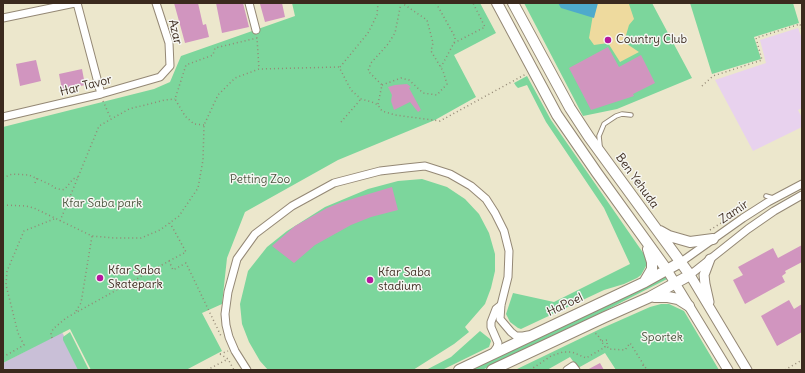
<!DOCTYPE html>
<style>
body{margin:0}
#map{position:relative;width:805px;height:373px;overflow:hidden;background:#ece7cc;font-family:Delius,sans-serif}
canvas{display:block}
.frame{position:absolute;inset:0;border:4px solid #3b2a1e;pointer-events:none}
</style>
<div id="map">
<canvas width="805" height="373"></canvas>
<div class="frame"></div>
</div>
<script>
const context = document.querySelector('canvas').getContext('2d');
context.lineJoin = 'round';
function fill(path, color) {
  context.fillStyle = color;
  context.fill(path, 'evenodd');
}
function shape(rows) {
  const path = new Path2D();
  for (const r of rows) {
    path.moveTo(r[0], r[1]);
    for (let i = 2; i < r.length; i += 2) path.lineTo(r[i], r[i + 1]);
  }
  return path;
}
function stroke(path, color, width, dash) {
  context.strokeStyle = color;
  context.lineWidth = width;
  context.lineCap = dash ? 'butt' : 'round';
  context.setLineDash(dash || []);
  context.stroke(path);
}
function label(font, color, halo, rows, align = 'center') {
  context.font = font + ' Delius,sans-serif';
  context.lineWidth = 3;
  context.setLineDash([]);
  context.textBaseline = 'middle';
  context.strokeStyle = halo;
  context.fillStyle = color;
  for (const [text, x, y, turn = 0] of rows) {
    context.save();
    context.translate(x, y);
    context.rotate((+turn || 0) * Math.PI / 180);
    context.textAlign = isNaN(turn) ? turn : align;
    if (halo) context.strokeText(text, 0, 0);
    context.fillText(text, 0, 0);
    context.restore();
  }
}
fill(shape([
 [798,28,802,39,802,108,798,110,802,118,802,127,753,151,715,80,766,63,760,40]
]), '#e8d2ee');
fill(shape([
 [62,332,82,370,3,370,3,363]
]), '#c9bfd7');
fill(shape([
 [292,3,480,3,496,33,454,55,476,97,435,120,338,160,245,212,227,258,222,304,202,313,222,351,186,370,91,370,70,329,3,363,3,127,154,89,170,82,181,56,295,16],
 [524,3,652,3,692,78,617,109,583,116],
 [690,3,793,3,799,23,754,37,761,59,712,74],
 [527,76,551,120,646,257,647,262,646,266,641,275,637,278,624,284,604,290,521,329,518,328,510,322,506,314,513,293,554,302,630,264,604,208,546,122,527,85,518,88,516,86,514,83],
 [422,179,447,187,465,199,479,214,489,233,495,254,495,271,491,288,485,304,465,327,469,332,454,344,413,370,268,370,260,361,249,342,242,324,240,304,248,271,267,247,287,231,325,207,368,189,398,181],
 [666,276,667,279,575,326,482,370,469,370],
 [661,304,669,304,684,311,719,370,616,370,605,353,578,368,570,357,547,370,515,370,598,330,650,307],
 [480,331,490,339,491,341,489,347,442,370,426,370,451,357],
 [70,332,89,370,78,370,63,340,63,337]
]), '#7cd69c');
fill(shape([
 [596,3,629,4,634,19,629,25,624,42,639,52,620,62,608,43,594,45,589,38,594,9]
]), '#eeda9e');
fill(shape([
 [558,3,598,3,594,18,561,8]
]), '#4eaacc');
fill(shape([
 [174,3,198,3,203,25,206,24,209,37,185,43],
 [216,3,243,3,249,27,222,33],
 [267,3,282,3,285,17,265,22,260,4],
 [608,47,619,67,641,55,655,83,633,94,634,96,591,110,569,68],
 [36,60,41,81,20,86,16,64],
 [82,69,85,85,62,90,59,74],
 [407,84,411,87,409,88,421,110,418,112,410,102,394,110,391,101,392,95,388,87,395,85],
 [392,187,398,210,371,217,351,225,315,245,294,263,272,246,295,226,327,208,342,202],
 [802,245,802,262,785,271,786,273,782,276,785,282,745,304,733,280,743,275,738,267,773,248,778,258],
 [789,300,794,309,802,304,802,332,777,346,761,316],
 [600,363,604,370,587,370]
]), '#d195bf');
const service = shape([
 [600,146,599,136,604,124,616,116,622,114,631,115],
 [766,196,773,198]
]);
const minor = shape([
 [77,3,101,94],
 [249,3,256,30],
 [3,18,75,3],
 [3,117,101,94,160,77,170,66,169,43,156,3],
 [681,262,743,218,768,202,802,184],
 [690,275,748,229,774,211,802,195],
 [493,353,497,347,498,343,491,327,491,322,496,309,501,305],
 [247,370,235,351,229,337,226,325,225,314,228,292,237,259,255,234,292,206,334,183,380,171,406,168,425,166,450,174,471,186,486,199,495,213,504,231,509,251,508,277,501,305,500,319,511,332,516,336,523,336,528,335],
 [567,370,573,366,576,370]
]);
const tertiary = shape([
 [667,270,728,370],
 [690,275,747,370],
 [709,302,705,284,704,275,710,259]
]);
const secondary = shape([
 [497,3,557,115,597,173,667,270],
 [660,231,669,236,690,242,713,239],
 [645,281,652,269,652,262,648,249],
 [654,297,668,297,678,299,689,306],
 [459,370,645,282,681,262],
 [492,370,605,317,650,297,690,275,589,137,570,108,513,3]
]);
stroke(service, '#948875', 5.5);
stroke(minor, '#948875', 9);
stroke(tertiary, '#948875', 11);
stroke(secondary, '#948875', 12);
stroke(shape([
 [436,3,455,37,455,41,441,67],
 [454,43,485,27,473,3],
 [340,67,368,33,377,15,378,3],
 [382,85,401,78,409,80,423,93,437,95,447,84,443,71,431,51,433,43,427,20,402,3],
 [702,86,713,76,762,60,756,38,800,24,802,30],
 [103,101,111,119],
 [378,104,382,85,368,71,371,63,388,44,395,33,401,3],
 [341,122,361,99],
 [204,125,194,124,185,116,175,99,186,65,213,55,215,48,257,38,259,69],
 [3,178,12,174,29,175,51,185,55,188,62,190,65,189,73,179,78,177],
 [3,180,5,182],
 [35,183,37,178],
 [3,205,26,206,34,208,92,236,114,238,141,238,160,230,179,216,198,188,203,160,204,125,218,95,235,78,259,69,339,67,351,90,361,99,372,102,378,105,382,111,395,115,440,121,526,74],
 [60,221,99,126,129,109,165,100,175,99],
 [710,230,726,220],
 [169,261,186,252,170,223],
 [76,311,81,303,92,236],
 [52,338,51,334,53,329,66,318,169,261,173,270,186,263,221,336],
 [602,341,607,340,607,346,609,349,625,350,630,343,647,370],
 [220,354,228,351],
 [220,354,228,359,234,370],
 [3,357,24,345,18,333,6,285,7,271,24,231,54,219],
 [207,370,228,359],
 [530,370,551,356,563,352,572,352,586,358,605,347,597,334,593,333],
 [643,370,643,364],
 [785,370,802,360]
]), '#948875', 1.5, [1, 3]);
stroke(service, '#fff', 3.5);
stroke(minor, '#fff', 7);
stroke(tertiary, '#fff', 9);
stroke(secondary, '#fff', 10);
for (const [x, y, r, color] of [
 [608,40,4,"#b5179e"],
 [100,278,4,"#b5179e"],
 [370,280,4,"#b5179e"]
]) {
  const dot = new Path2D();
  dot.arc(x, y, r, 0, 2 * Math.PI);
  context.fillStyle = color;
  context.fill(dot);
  stroke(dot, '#f6f6f2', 1.5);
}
label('12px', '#3b2a1e', '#f6f6f2', [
 ["Azar",175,32,76],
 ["Har Tavor",86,86,-14],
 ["Ben Yehuda",637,181,54],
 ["Zamir",734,212,-34],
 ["HaPoel",565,305,-25]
]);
label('12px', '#3b2a1e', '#f6f6f2', [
 ["Country Club",616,40],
 ["Kfar Saba",108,271],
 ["Skatepark",108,285],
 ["Kfar Saba",378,273],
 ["stadium",378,287]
], 'left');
label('12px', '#4b553e', '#f6f6f2', [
 ["Petting Zoo",260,180],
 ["Kfar Saba park",102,204],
 ["Sportek",662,338]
]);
</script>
